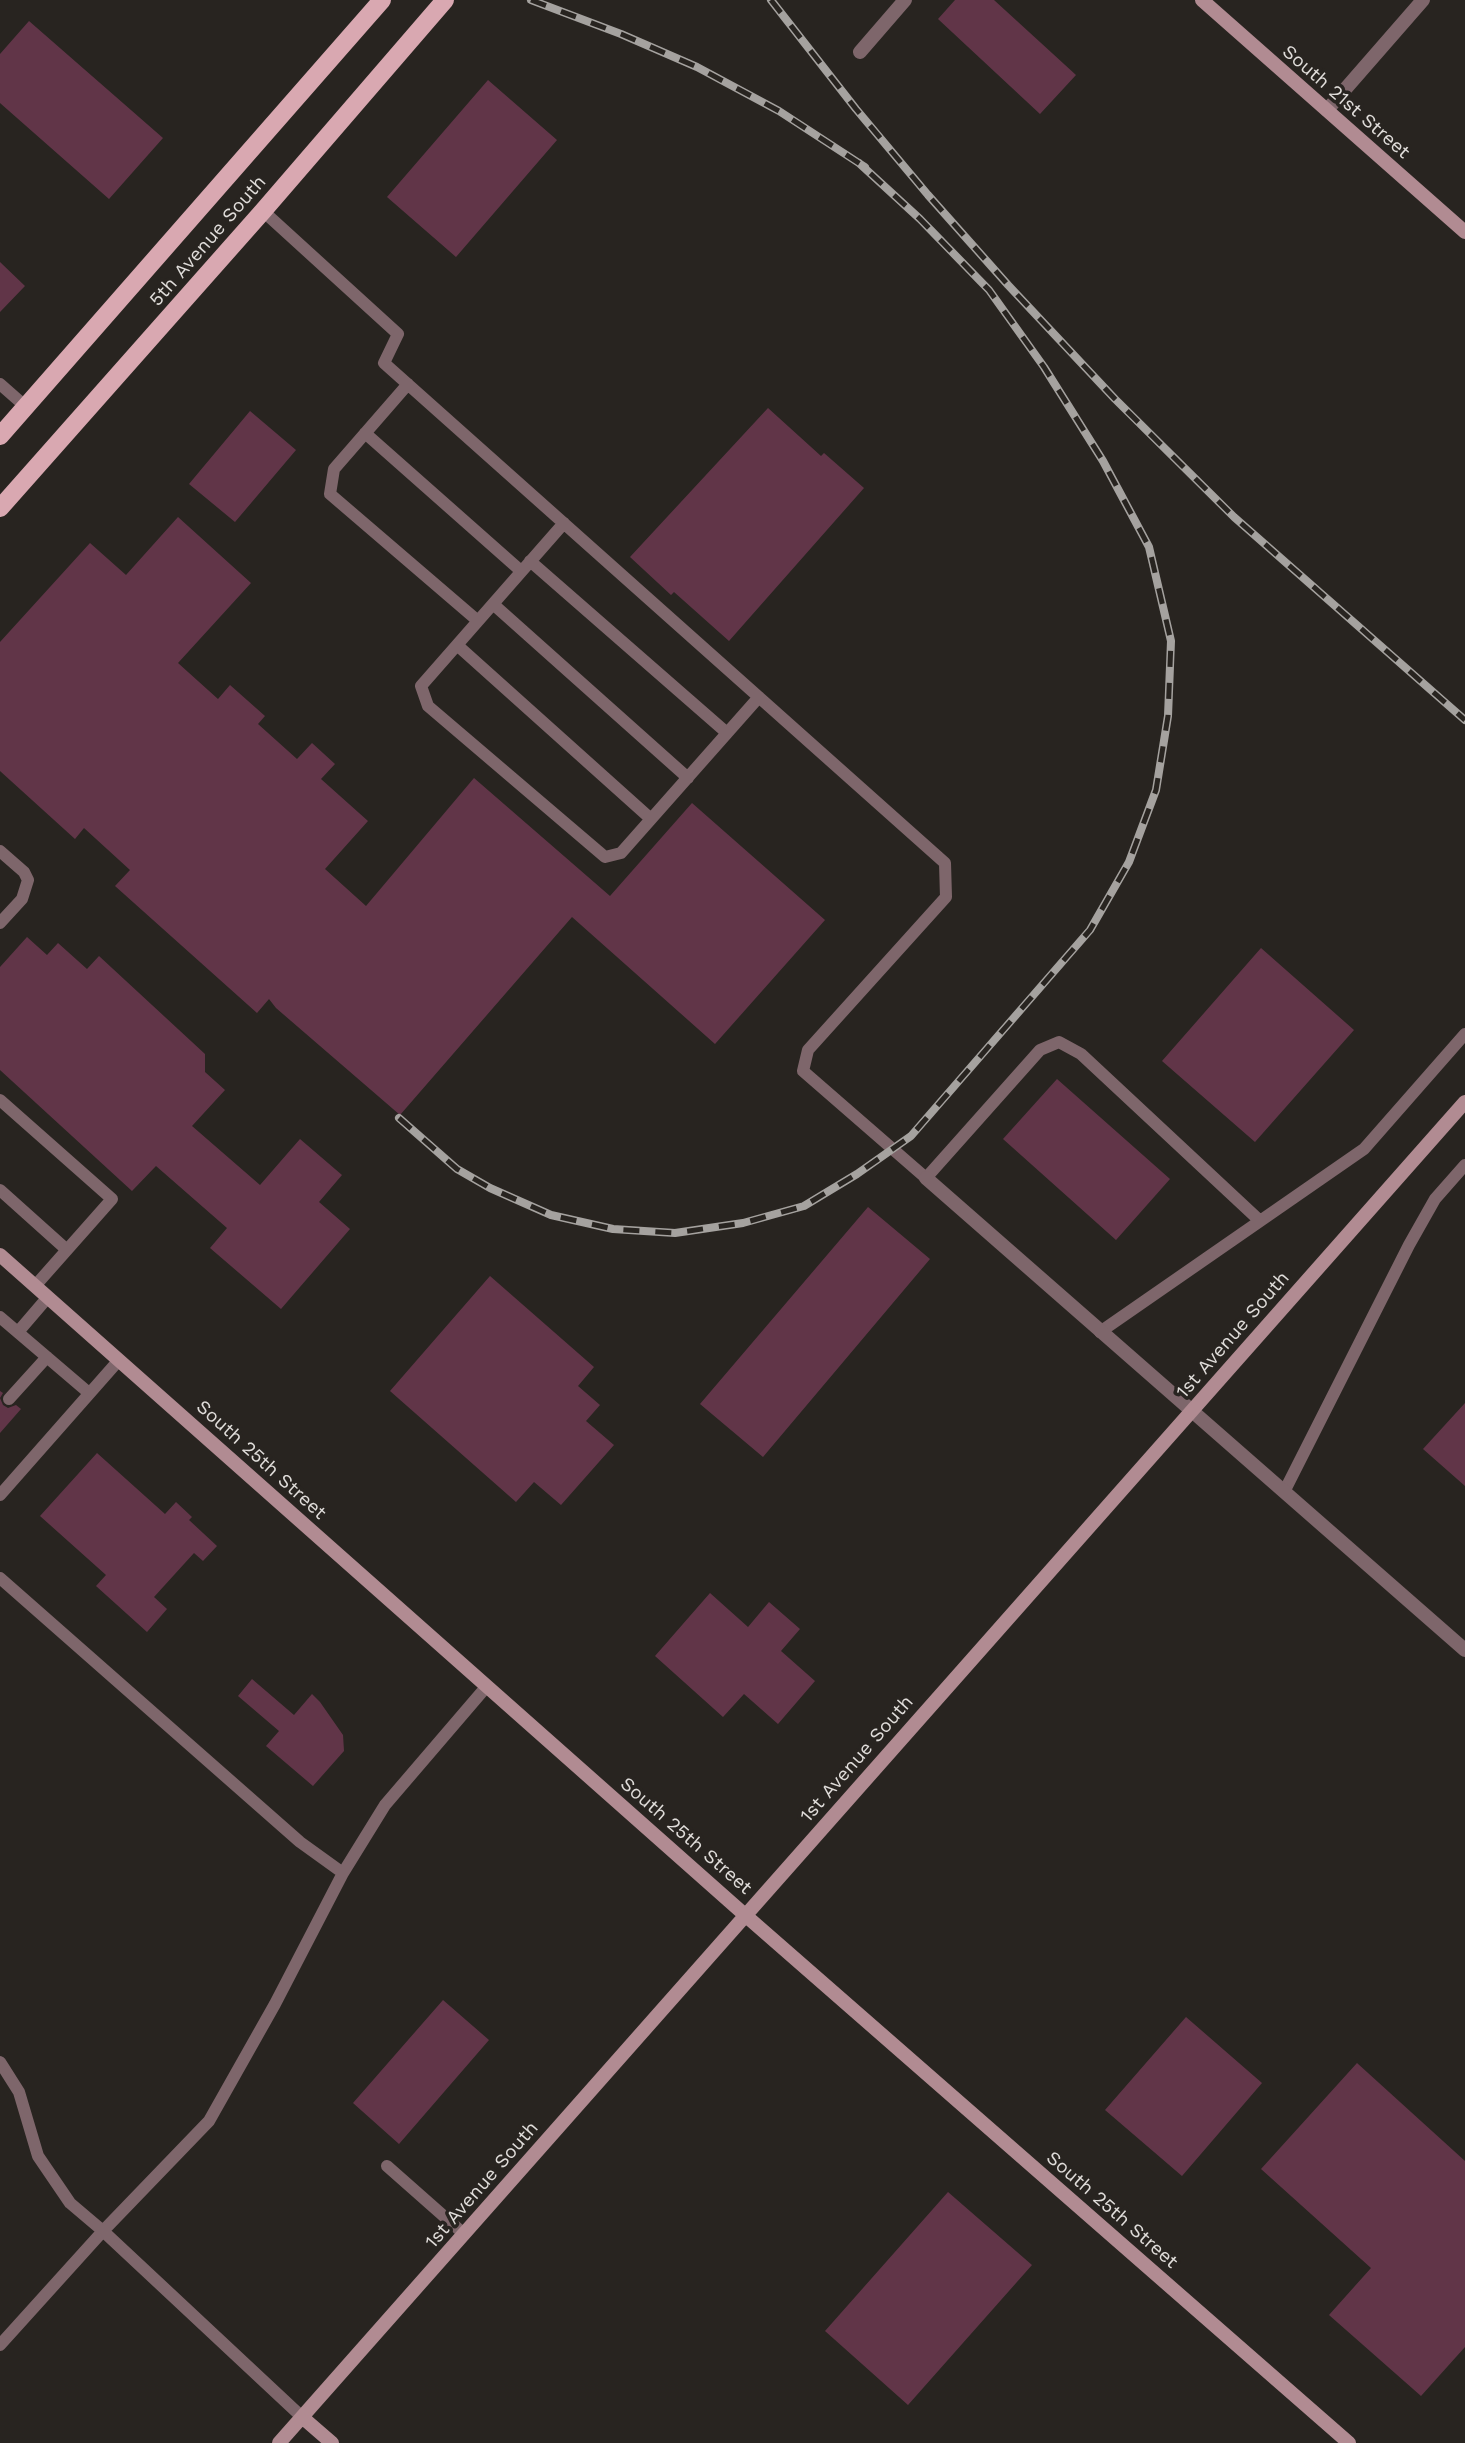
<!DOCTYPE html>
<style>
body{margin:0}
canvas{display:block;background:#282420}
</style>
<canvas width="1465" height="2443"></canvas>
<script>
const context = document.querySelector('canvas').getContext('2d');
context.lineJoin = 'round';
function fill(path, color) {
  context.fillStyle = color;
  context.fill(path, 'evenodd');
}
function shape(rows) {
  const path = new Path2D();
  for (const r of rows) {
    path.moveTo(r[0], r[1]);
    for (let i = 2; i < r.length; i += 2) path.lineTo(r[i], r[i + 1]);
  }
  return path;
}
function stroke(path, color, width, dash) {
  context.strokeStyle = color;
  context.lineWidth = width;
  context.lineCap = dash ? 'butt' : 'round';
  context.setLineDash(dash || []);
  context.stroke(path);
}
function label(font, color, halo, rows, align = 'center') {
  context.font = font + ' "Work Sans",sans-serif';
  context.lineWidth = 7;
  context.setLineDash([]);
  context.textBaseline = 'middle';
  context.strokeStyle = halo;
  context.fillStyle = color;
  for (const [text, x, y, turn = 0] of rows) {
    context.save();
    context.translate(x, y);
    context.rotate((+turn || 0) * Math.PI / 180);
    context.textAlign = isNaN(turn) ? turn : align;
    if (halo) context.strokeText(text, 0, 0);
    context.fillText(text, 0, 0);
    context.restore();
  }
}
fill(shape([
 [955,0,994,0,1076,75,1040,114,938,19],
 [29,21,163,138,109,199,0,103,0,54],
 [488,80,557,140,456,257,387,197],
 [0,262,25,286,0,312],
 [768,408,821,456,824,453,864,488,729,641,674,592,671,595,630,557],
 [250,411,296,450,235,522,189,484],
 [178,517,251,583,178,663,218,699,230,685,265,716,258,724,297,759,312,743,335,764,321,779,368,821,325,869,366,906,474,778,610,896,692,803,825,920,715,1044,572,917,400,1115,276,1008,269,999,257,1013,115,886,130,870,84,828,75,839,0,771,0,642,90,543,126,575],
 [27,937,47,955,58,943,87,969,99,956,205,1054,205,1072,225,1090,192,1126,260,1185,300,1139,342,1175,319,1202,350,1229,281,1309,210,1248,227,1228,156,1166,132,1191,0,1070,0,967],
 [1261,948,1354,1030,1255,1142,1162,1061],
 [1057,1079,1170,1179,1116,1240,1003,1139],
 [868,1207,930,1259,763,1457,700,1404],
 [490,1276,594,1367,578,1386,600,1405,586,1421,614,1445,561,1505,534,1482,516,1502,390,1391],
 [0,1391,3,1393,0,1398,3,1405,8,1408,16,1405,21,1409,0,1433],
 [1465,1403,1465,1486,1423,1449],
 [97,1453,165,1514,176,1502,192,1517,189,1520,217,1546,203,1561,194,1553,154,1597,167,1609,147,1632,96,1586,106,1575,40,1516],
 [710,1593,748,1627,769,1602,800,1629,781,1651,815,1681,778,1724,744,1694,723,1717,655,1656],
 [252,1679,294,1715,312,1694,320,1702,343,1735,344,1751,313,1786,266,1746,279,1731,238,1696],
 [443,2000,489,2040,399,2144,353,2103],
 [1186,2017,1262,2083,1182,2176,1105,2110],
 [1357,2063,1465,2161,1465,2347,1421,2396,1329,2315,1371,2268,1261,2169],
 [948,2192,1032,2265,908,2405,825,2331]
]), '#613548');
stroke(shape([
 [263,211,398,334,384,363,945,863,946,897,808,1050,803,1071,926,1178,1040,1050,1059,1042,1081,1054,1259,1220],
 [0,384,25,406],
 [408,384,334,469,330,494,478,621],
 [365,433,521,571],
 [564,523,421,686,428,706,605,857,621,853,759,697],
 [530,561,727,733],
 [493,604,688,778],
 [457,645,651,819],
 [0,851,24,872,28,880,22,899,0,923],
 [0,1100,112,1199,35,1286],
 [0,1190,67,1250],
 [0,1317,89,1393],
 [18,1332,48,1297],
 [1100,1332,1364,1149,1465,1034],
 [9,1399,47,1357],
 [1284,1492,1409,1245,1435,1199,1465,1165],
 [0,1495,119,1360],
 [0,1578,300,1842,343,1873],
 [0,2062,19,2092,38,2156,70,2203,103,2231,302,2417],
 [387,2166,464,2234],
 [0,2345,103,2231,209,2121,275,2004,343,1873,385,1805,487,1686]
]), '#7e666b', 12);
stroke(shape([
 [860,52,905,0],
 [1327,110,1423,0],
 [926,1178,1465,1650]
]), '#7e666b', 14);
stroke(shape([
 [1202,0,1465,232],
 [0,1255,745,1915,1349,2443],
 [302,2417,332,2443],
 [279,2443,1465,1102]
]), '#b18b92', 14);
stroke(shape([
 [0,436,382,0],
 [0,508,263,211,445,0]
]), '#d9a8b1', 18);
const rail = shape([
 [531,0,621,34,697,67,779,111,865,167],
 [771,0,856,109,928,195,1008,285,1115,399,1234,517,1465,720],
 [399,1118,457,1169,490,1188,551,1215,613,1229,675,1233,743,1223,804,1206,857,1174,911,1136,1090,930,1129,862,1156,790,1168,716,1171,641,1149,547,1103,461,1044,367,989,290,920,219,859,163]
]);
stroke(rail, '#a5a29f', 8);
stroke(rail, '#282420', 5, [16]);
label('19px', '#e0ddda', '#282420', [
 ["South 21st Street",1346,102,41],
 ["5th Avenue South",208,241,-49],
 ["1st Avenue South",1233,1335,-49],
 ["South 25th Street",261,1460,42],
 ["1st Avenue South",857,1759,-49],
 ["South 25th Street",686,1836,41],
 ["1st Avenue South",482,2185,-49],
 ["South 25th Street",1112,2210,41]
]);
</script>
